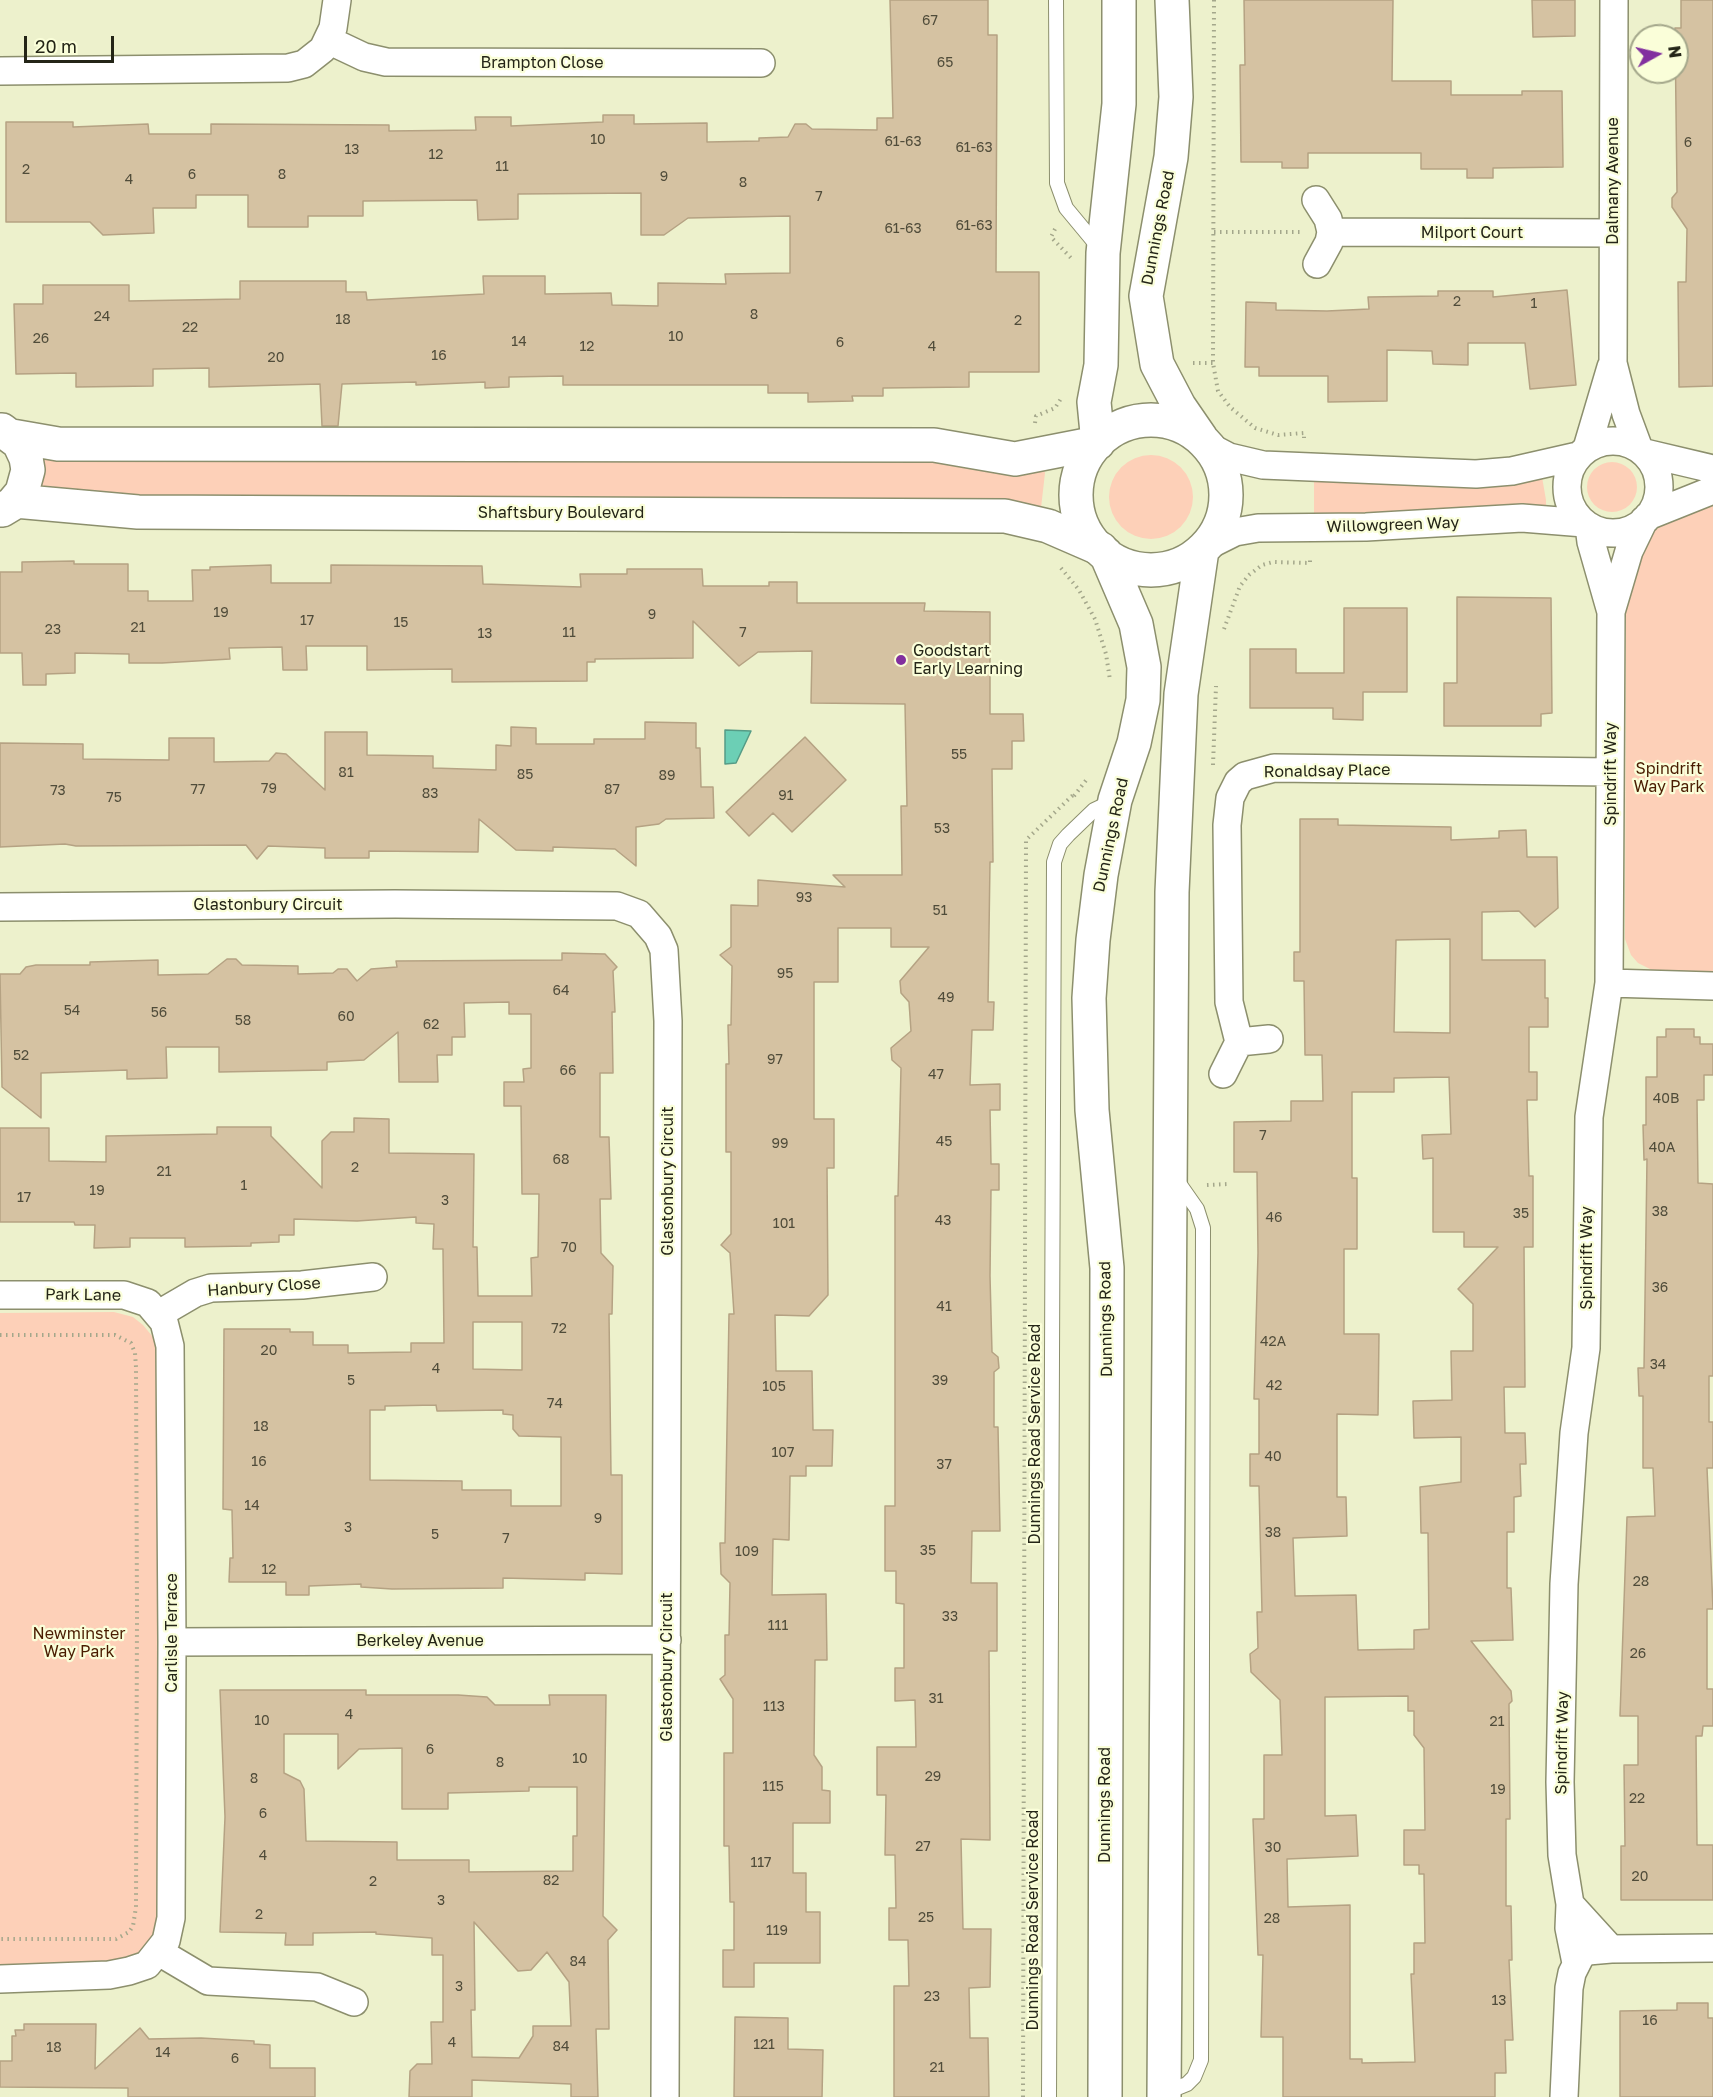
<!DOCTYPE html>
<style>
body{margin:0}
#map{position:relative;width:1713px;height:2097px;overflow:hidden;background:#edf1cc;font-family:"Golos Text",sans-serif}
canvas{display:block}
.north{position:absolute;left:1629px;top:24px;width:60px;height:60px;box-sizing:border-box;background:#fafed9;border:2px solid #a4a78b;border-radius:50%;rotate:82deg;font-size:16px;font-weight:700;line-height:24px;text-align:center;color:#242517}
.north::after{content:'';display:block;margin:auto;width:21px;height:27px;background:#822f9f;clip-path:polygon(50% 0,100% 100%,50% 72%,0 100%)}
.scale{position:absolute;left:24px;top:36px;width:90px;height:27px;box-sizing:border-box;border:3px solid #242517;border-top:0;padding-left:8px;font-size:18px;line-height:21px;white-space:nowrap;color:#242517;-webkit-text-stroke:4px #fafed9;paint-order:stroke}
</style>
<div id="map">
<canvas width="1713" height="2097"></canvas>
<div class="north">N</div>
<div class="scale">20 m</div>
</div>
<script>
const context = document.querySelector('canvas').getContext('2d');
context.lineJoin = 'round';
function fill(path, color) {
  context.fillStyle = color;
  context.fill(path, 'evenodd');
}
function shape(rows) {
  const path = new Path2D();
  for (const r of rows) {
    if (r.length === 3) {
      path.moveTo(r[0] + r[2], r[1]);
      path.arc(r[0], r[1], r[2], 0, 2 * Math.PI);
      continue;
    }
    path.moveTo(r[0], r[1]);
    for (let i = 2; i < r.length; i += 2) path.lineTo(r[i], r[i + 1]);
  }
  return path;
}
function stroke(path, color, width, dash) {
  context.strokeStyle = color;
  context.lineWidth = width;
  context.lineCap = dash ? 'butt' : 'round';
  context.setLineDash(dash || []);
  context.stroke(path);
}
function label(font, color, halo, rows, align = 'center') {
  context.font = font + ' "Golos Text",sans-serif';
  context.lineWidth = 4.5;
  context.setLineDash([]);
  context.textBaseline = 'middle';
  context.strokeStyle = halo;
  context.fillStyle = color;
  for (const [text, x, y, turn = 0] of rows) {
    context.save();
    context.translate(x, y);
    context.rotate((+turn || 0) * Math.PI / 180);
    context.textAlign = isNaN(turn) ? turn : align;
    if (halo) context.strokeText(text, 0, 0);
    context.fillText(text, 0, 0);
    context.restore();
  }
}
fill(shape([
 [1151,497,42],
 [42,458,924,461,948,463,1001,474,1044,470,1045,473,1041,508,125,498,43,488,41,486],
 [1612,487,25],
 [1542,477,1546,500,1546,506,1542,508,1314,516,1314,479],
 [1713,500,1713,973,1656,972,1638,963,1631,955,1625,939,1626,598,1629,580,1652,533,1662,524],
 [114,1312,133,1317,143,1325,153,1337,157,1351,157,1938,140,1960,98,1965,0,1965,0,1313]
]), '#fdd0b8');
const water = shape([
 [725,730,751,731,736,763,725,764,725,730]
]);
fill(water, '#6ccfb5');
stroke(water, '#569c86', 1.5);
const building = shape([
 [890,0,988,0,988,35,997,35,996,272,1039,272,1039,372,969,372,969,387,883,388,883,396,852,396,853,401,808,402,808,393,768,393,768,385,563,385,563,376,509,377,509,387,485,388,485,382,416,385,416,382,342,384,338,426,322,426,320,384,209,387,209,368,153,369,153,386,76,387,76,373,16,374,14,304,43,304,43,285,129,285,129,301,240,299,240,281,346,281,346,292,366,292,367,300,484,294,483,276,545,276,545,294,611,293,612,305,658,306,658,283,726,284,725,274,790,273,790,216,688,218,664,235,641,235,641,193,518,194,518,219,478,220,477,200,363,201,363,216,308,216,308,227,248,227,248,195,196,195,196,208,153,208,154,233,103,235,90,222,6,222,6,122,73,122,73,127,148,124,149,134,211,134,211,124,389,125,389,131,476,130,475,117,511,117,511,126,603,122,603,115,634,115,634,124,707,123,707,142,759,141,759,138,788,137,795,124,806,124,812,129,877,130,877,118,893,118,890,0],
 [1244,0,1393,0,1392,81,1451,81,1451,95,1522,95,1522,91,1562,91,1563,167,1493,168,1493,178,1467,178,1467,169,1421,169,1421,153,1308,153,1308,168,1282,168,1282,162,1241,162,1240,65,1245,65,1244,0],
 [1532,0,1575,0,1575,36,1533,37,1532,0],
 [1681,0,1713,0,1713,386,1679,387,1678,282,1686,282,1687,229,1672,207,1672,198,1677,192,1675,28,1681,28,1681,0],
 [1567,290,1576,385,1530,389,1525,343,1468,343,1468,365,1433,364,1432,351,1387,350,1387,401,1328,402,1328,376,1259,376,1259,367,1245,367,1246,302,1276,303,1276,310,1327,311,1369,309,1368,297,1438,296,1438,291,1493,291,1493,297,1567,290],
 [74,561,74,564,128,564,128,591,148,591,148,601,193,601,192,570,210,570,210,567,271,565,271,583,331,583,331,565,482,566,483,584,581,587,580,574,627,574,627,569,702,569,703,586,769,586,769,582,797,582,797,603,925,603,924,611,990,612,990,714,1023,714,1024,741,1012,741,1012,769,992,769,993,862,990,862,988,1002,994,1002,993,1030,972,1030,970,1085,1000,1084,1000,1110,990,1110,991,1164,999,1164,999,1190,991,1190,990,1276,992,1352,998,1357,999,1368,994,1372,994,1427,998,1427,1000,1531,972,1531,971,1583,997,1583,997,1651,989,1651,990,1840,961,1839,963,1929,991,1929,990,1987,969,1988,970,2038,988,2038,989,2097,894,2097,894,1986,909,1986,908,1940,889,1940,889,1908,896,1908,895,1855,885,1855,886,1795,877,1795,877,1747,916,1747,915,1700,895,1701,895,1668,904,1668,904,1604,896,1603,896,1571,885,1571,885,1506,895,1506,895,1196,898,1196,901,1068,892,1060,891,1048,911,1031,909,1002,901,993,900,981,929,947,891,947,891,928,838,928,838,982,814,982,814,1119,834,1119,834,1168,827,1168,828,1295,809,1316,775,1315,776,1371,812,1371,813,1430,833,1430,832,1466,806,1466,806,1476,790,1476,789,1540,773,1539,772,1595,826,1594,827,1660,815,1660,814,1755,822,1767,822,1790,830,1791,830,1823,793,1823,793,1873,806,1873,806,1912,820,1912,820,1963,754,1963,754,1987,723,1987,723,1950,734,1950,734,1902,730,1902,729,1846,724,1846,724,1753,733,1753,733,1699,720,1679,725,1675,725,1635,729,1635,730,1583,721,1574,720,1543,725,1543,729,1314,734,1314,730,1253,721,1245,731,1234,731,1152,726,1152,726,1064,729,1064,728,1025,731,1025,732,966,720,955,731,947,731,905,758,906,758,880,845,887,833,875,902,875,901,806,907,806,905,704,811,703,812,651,758,652,739,666,693,621,693,658,595,659,595,662,587,662,587,681,452,682,452,669,367,670,367,646,306,646,307,670,283,670,282,647,229,648,230,659,162,663,129,663,129,654,75,653,75,673,46,674,46,685,23,685,22,653,0,653,0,572,22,572,22,562,74,561],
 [1457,597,1551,598,1552,713,1541,714,1541,726,1444,726,1444,683,1457,683,1457,597],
 [1344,608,1407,608,1407,692,1363,692,1363,720,1333,719,1333,708,1250,708,1250,649,1296,649,1296,673,1344,673,1344,608],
 [645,722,696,723,696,748,700,748,701,787,713,787,714,818,666,819,659,824,636,827,636,866,615,849,553,847,553,851,516,850,479,819,478,852,369,851,369,858,325,858,325,848,268,846,257,859,246,845,76,846,65,844,0,847,0,743,83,744,83,759,169,760,169,738,214,738,214,762,269,761,276,753,286,754,325,790,325,732,367,732,367,755,433,756,433,768,496,770,496,745,511,746,511,727,536,728,536,744,594,744,594,739,645,739,645,722],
 [805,737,846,780,792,832,773,813,749,836,726,812,805,737],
 [1300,819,1338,819,1338,825,1451,827,1451,840,1499,838,1499,831,1526,830,1527,857,1557,857,1558,908,1535,927,1519,911,1482,912,1482,960,1545,960,1545,998,1548,998,1548,1027,1529,1027,1529,1072,1537,1072,1537,1100,1527,1100,1529,1176,1533,1176,1533,1247,1524,1247,1525,1387,1504,1387,1505,1433,1525,1433,1526,1464,1520,1464,1521,1496,1514,1497,1514,1532,1507,1532,1507,1588,1511,1588,1513,1640,1471,1641,1511,1691,1512,1701,1509,1704,1510,1819,1506,1819,1506,1906,1511,1906,1512,1960,1509,1960,1513,2040,1505,2040,1506,2073,1495,2073,1495,2097,1283,2097,1283,2037,1261,2037,1263,1955,1258,1955,1253,1819,1264,1819,1264,1755,1282,1755,1280,1700,1251,1672,1250,1654,1258,1648,1257,1612,1262,1612,1259,1486,1250,1486,1250,1454,1259,1454,1259,1399,1254,1399,1258,1253,1257,1172,1234,1172,1234,1122,1291,1121,1291,1101,1323,1101,1322,1055,1305,1055,1304,981,1294,981,1294,952,1300,952,1300,819],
 [1450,939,1450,1033,1394,1032,1396,940,1450,939],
 [1449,1077,1451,1134,1422,1135,1423,1159,1433,1158,1433,1232,1464,1232,1464,1247,1498,1247,1458,1289,1473,1304,1473,1351,1451,1351,1452,1400,1413,1401,1414,1438,1461,1437,1461,1482,1420,1487,1421,1533,1428,1533,1429,1629,1414,1630,1414,1649,1358,1650,1356,1595,1295,1596,1293,1538,1347,1536,1346,1497,1337,1497,1337,1414,1378,1415,1379,1334,1344,1334,1344,1249,1357,1249,1357,1178,1352,1178,1352,1092,1394,1092,1394,1078,1449,1077],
 [1408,1696,1408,1711,1414,1711,1414,1735,1424,1748,1425,1830,1404,1830,1404,1865,1419,1865,1419,1874,1424,1874,1425,1943,1414,1943,1414,1974,1411,1974,1415,2062,1362,2063,1362,2059,1350,2059,1350,1905,1288,1907,1287,1859,1358,1856,1356,1815,1325,1816,1325,1697,1408,1696],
 [562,953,605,954,617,967,613,971,615,1012,612,1012,613,1073,600,1073,600,1137,609,1137,611,1199,600,1199,601,1253,613,1266,612,1314,609,1314,611,1475,622,1475,622,1574,585,1573,585,1580,503,1578,503,1588,392,1589,361,1587,361,1584,309,1586,309,1595,286,1595,286,1582,229,1582,230,1558,233,1558,232,1510,223,1509,224,1329,290,1329,290,1332,313,1332,313,1345,348,1345,348,1353,411,1352,411,1343,444,1343,443,1249,433,1249,434,1224,416,1223,416,1217,357,1221,294,1219,294,1235,279,1235,279,1242,251,1243,251,1246,185,1247,185,1238,130,1238,130,1247,94,1248,95,1225,75,1225,74,1222,0,1222,0,1128,49,1128,49,1161,106,1162,106,1136,217,1134,217,1127,271,1127,271,1136,322,1188,322,1141,331,1132,354,1132,354,1118,389,1119,389,1153,474,1154,473,1247,477,1247,478,1296,532,1296,531,1258,538,1257,539,1194,522,1194,521,1106,504,1106,504,1082,524,1082,523,1069,531,1068,531,1014,509,1014,509,1002,464,1003,465,1037,452,1037,452,1055,437,1055,438,1082,399,1082,398,1032,364,1060,327,1062,327,1070,219,1072,219,1047,166,1047,167,1078,127,1079,127,1070,41,1073,41,1118,2,1087,0,974,20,974,26,967,36,965,90,965,90,962,158,960,158,975,208,974,227,959,236,959,242,965,298,966,298,974,333,973,338,969,347,969,357,981,371,969,397,967,396,961,562,960,562,953],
 [473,1322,522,1322,522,1370,473,1369,473,1322],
 [436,1405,437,1411,503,1410,503,1414,513,1415,513,1429,519,1436,561,1437,561,1506,511,1506,511,1490,462,1490,462,1481,370,1480,370,1410,385,1410,385,1406,436,1405],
 [1666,1029,1694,1029,1694,1037,1700,1037,1700,1044,1713,1044,1713,1075,1704,1075,1704,1100,1697,1100,1698,1183,1713,1184,1713,1376,1709,1376,1709,1422,1713,1422,1713,1468,1707,1468,1713,1609,1707,1609,1707,1689,1713,1689,1713,1726,1703,1726,1702,1736,1696,1736,1697,1845,1713,1845,1713,1900,1621,1900,1621,1846,1625,1846,1624,1765,1638,1765,1638,1716,1620,1716,1627,1517,1655,1516,1653,1468,1643,1468,1643,1396,1639,1396,1638,1368,1644,1368,1647,1159,1644,1160,1643,1125,1646,1125,1646,1077,1657,1077,1657,1037,1666,1037,1666,1029],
 [220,1690,366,1690,366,1695,458,1695,487,1697,495,1705,550,1705,549,1695,606,1695,603,1916,617,1930,608,1940,609,2029,596,2029,598,2097,571,2097,571,2084,472,2080,472,2097,409,2097,410,2071,417,2064,432,2064,431,2022,443,2022,443,1955,432,1955,432,1938,376,1934,376,1932,313,1933,313,1945,285,1945,286,1933,220,1932,225,1817,220,1690],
 [284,1734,338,1734,338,1769,359,1749,402,1748,402,1809,448,1809,448,1793,529,1791,529,1787,577,1787,577,1836,573,1836,573,1871,469,1872,469,1860,397,1860,397,1842,306,1841,304,1789,300,1781,284,1773,284,1734],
 [474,1922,518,1971,531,1970,547,1952,569,1982,571,2026,533,2026,533,2036,519,2058,472,2057,471,2010,475,2010,474,1922],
 [1677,2003,1708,2003,1708,2018,1713,2018,1713,2097,1620,2097,1620,2011,1677,2010,1677,2003],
 [735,2017,788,2018,788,2049,823,2050,822,2097,734,2097,735,2017],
 [24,2024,96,2024,95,2069,140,2028,149,2039,201,2038,254,2041,254,2044,270,2045,270,2068,315,2068,315,2097,128,2097,128,2088,0,2087,0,2061,12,2061,12,2036,16,2036,15,2030,24,2030,24,2024]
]);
fill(building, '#d5c2a2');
stroke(building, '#b5a283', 1.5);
const service = shape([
 [1056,0,1057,183,1066,208,1100,249],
 [1165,2093,1187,2084,1194,2077,1201,2060,1203,1228,1197,1209,1176,1179],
 [1049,2097,1054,862,1060,844,1068,835,1094,810,1111,802]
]);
const minor = shape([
 [1614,0,1613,363,1626,414,1639,449],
 [328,40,364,57,386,62,761,63],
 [0,71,288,68,304,64,323,49,333,28,337,0],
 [1316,200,1328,219,1331,232,1329,242,1317,264],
 [1331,232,1613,233],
 [1613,487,46],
 [1208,446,1229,457,1263,465,1476,474,1512,471,1578,456],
 [1587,448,1611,367],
 [1645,453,1713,469],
 [1648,516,1713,490],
 [1589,526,1591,542,1611,612],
 [1205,547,1235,532,1258,528,1366,527,1522,518,1584,523],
 [0,907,395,904,617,906,639,914,658,936,664,950,668,1021,665,2097],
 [1609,983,1713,986],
 [1239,1042,1229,1002,1227,825,1230,798,1238,782,1245,776,1274,768,1610,772],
 [1223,1074,1239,1042,1269,1039],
 [0,1295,124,1295,148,1303,164,1322,170,1346,172,1642,171,1918,166,1941,147,1965,129,1971,109,1975,0,1979],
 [159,1314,195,1293,211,1288,302,1285,373,1277],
 [172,1642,667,1640],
 [1570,1904,1611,1949],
 [159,1952,208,1981,317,1987,354,2002],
 [1576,1963,1569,1928,1570,1904,1562,1855,1560,1782,1564,1584,1574,1433,1586,1348,1589,1117,1609,983,1611,612,1629,551,1644,520],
 [1564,2097,1569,1988,1572,1973,1581,1955,1588,1951,1611,1949,1713,1948]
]);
const tertiary = shape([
 [12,436,58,444,934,445,1015,459,1097,443],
 [15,501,138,512,1005,516,1048,526,1101,549],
 [2,510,12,504,22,492,28,470,26,458,19,443,2,430]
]);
const secondary = shape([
 [1172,0,1176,97,1171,157,1146,296,1157,364,1179,406,1201,438],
 [1151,495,75],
 [1098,443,1094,402,1101,365,1103,253,1119,104,1119,0],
 [1105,2097,1107,1268,1092,1110,1089,998,1093,940,1101,875,1115,800,1134,743,1143,700,1144,667,1136,624,1106,554],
 [1164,2097,1172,892,1181,694,1202,550]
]);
stroke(service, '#8c8f6d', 16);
stroke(minor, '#8c8f6d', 30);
stroke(tertiary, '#8c8f6d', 36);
stroke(secondary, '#8c8f6d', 36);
stroke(shape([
 [1214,0,1213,363,1218,391,1230,407,1255,428,1278,435,1304,433,1304,438],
 [1055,229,1051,237,1071,258],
 [1214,232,1303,232],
 [1193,363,1213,363],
 [1035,423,1036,416,1055,408,1062,397],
 [1061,568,1079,590,1095,619,1106,654,1110,680],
 [1224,629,1240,586,1249,575,1262,565,1273,562,1310,563,1310,557],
 [1213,765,1216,686],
 [1074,796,1087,779],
 [1207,1185,1228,1184],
 [0,1335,115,1335,131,1343,135,1353,136,1367,137,1616,136,1907,133,1926,129,1932,116,1939,0,1939],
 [1023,2097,1026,840,1073,795]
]), '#a4a78b', 4, [1.5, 4.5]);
stroke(service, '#fff', 14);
stroke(minor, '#fff', 27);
stroke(tertiary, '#fff', 33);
stroke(secondary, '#fff', 33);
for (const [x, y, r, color] of [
 [901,660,6,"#822f9f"]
]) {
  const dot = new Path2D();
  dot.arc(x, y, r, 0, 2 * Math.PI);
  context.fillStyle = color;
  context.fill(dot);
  stroke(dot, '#fafed9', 2);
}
label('14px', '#504c3a', null, [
 ["67",930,21],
 ["65",945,63],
 ["10",598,140],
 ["61-63",903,142],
 ["6",1688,143],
 ["61-63",974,148],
 ["13",352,150],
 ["12",436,155],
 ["11",502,167],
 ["2",26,170],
 ["6",192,175],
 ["8",282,175],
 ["9",664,177],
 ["4",129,180],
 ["8",743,183],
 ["7",819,197],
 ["61-63",974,226],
 ["61-63",903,229],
 ["2",1457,302],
 ["1",1534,304],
 ["8",754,315],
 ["24",102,317],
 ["18",343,320],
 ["2",1018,321],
 ["22",190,328],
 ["10",676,337],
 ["26",41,339],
 ["14",519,342],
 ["6",840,343],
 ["12",587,347],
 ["4",932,347],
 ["16",439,356],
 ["20",276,358],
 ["19",221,613],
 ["9",652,615],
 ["17",307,621],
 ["15",401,623],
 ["21",138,628],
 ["23",53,630],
 ["11",569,633],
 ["7",743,633],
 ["13",485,634],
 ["55",959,755],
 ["81",346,773],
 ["85",525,775],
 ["89",667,776],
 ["79",269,789],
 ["77",198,790],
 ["87",612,790],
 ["73",58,791],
 ["83",430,794],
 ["91",786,796],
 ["75",114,798],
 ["53",942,829],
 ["93",804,898],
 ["51",940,911],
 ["95",785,974],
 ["64",561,991],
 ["49",946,998],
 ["54",72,1011],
 ["56",159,1013],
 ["60",346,1017],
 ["58",243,1021],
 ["62",431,1025],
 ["52",21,1056],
 ["97",775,1060],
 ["66",568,1071],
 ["47",936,1075],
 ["40B",1666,1099],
 ["7",1263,1136],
 ["45",944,1142],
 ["99",780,1144],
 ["40A",1662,1148],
 ["68",561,1160],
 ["2",355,1168],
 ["21",164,1172],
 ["1",244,1186],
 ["19",97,1191],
 ["17",24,1198],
 ["3",445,1201],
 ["38",1660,1212],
 ["35",1521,1214],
 ["46",1274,1218],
 ["43",943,1221],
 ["101",784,1224],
 ["70",569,1248],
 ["36",1660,1288],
 ["41",944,1307],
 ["72",559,1329],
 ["42A",1273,1342],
 ["20",269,1351],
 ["34",1658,1365],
 ["4",436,1369],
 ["5",351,1381],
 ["39",940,1381],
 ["42",1274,1386],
 ["105",774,1387],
 ["74",555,1404],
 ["18",261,1427],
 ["107",783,1453],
 ["40",1273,1457],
 ["16",259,1462],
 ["37",944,1465],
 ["14",252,1506],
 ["9",598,1519],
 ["3",348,1528],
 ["38",1273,1533],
 ["5",435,1535],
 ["7",506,1539],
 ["35",928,1551],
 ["109",747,1552],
 ["12",269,1570],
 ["28",1641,1582],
 ["33",950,1617],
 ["111",778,1626],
 ["26",1638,1654],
 ["31",936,1699],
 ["113",774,1707],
 ["4",349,1715],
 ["10",262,1721],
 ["21",1497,1722],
 ["6",430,1750],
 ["10",580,1759],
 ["8",500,1763],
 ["29",933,1777],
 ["8",254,1779],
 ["115",773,1787],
 ["19",1498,1790],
 ["22",1637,1799],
 ["6",263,1814],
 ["27",923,1847],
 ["30",1273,1848],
 ["4",263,1856],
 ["117",761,1863],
 ["20",1640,1877],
 ["82",551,1881],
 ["2",373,1882],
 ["3",441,1901],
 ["2",259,1915],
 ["25",926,1918],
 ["28",1272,1919],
 ["119",777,1931],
 ["84",578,1962],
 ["3",459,1987],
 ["23",932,1997],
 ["13",1499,2001],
 ["16",1650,2021],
 ["4",452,2043],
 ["121",764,2045],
 ["84",561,2047],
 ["18",54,2048],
 ["14",163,2053],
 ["6",235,2059],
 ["21",937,2068]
]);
label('16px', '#242517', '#fafed9', [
 ["Brampton Close",542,63],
 ["Dalmany Avenue",1613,181,-90],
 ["Dunnings Road",1158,228,-79],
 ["Milport Court",1472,233],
 ["Shaftsbury Boulevard",561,513],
 ["Willowgreen Way",1393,525,-2],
 ["Ronaldsay Place",1327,771,-1],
 ["Spindrift Way",1611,774,-90],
 ["Dunnings Road",1111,835,-78],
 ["Glastonbury Circuit",268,905],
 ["Glastonbury Circuit",668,1181,-90],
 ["Spindrift Way",1587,1258,-90],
 ["Hanbury Close",264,1287,-4],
 ["Park Lane",83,1295,1],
 ["Dunnings Road",1106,1319,-91],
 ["Dunnings Road Service Road",1035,1434,-90],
 ["Carlisle Terrace",172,1633,-90],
 ["Berkeley Avenue",420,1641],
 ["Glastonbury Circuit",667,1667,-90],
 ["Spindrift Way",1562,1743,-89],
 ["Dunnings Road",1105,1805,-90],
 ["Dunnings Road Service Road",1033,1920,-90]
]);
label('16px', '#242517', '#fafed9', [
 ["Goodstart",913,651],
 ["Early Learning",913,669]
], 'left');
label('16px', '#491c00', '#fafed9', [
 ["Spindrift",1669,769],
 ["Way Park",1669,787],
 ["Newminster",79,1634],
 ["Way Park",79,1652]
]);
</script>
